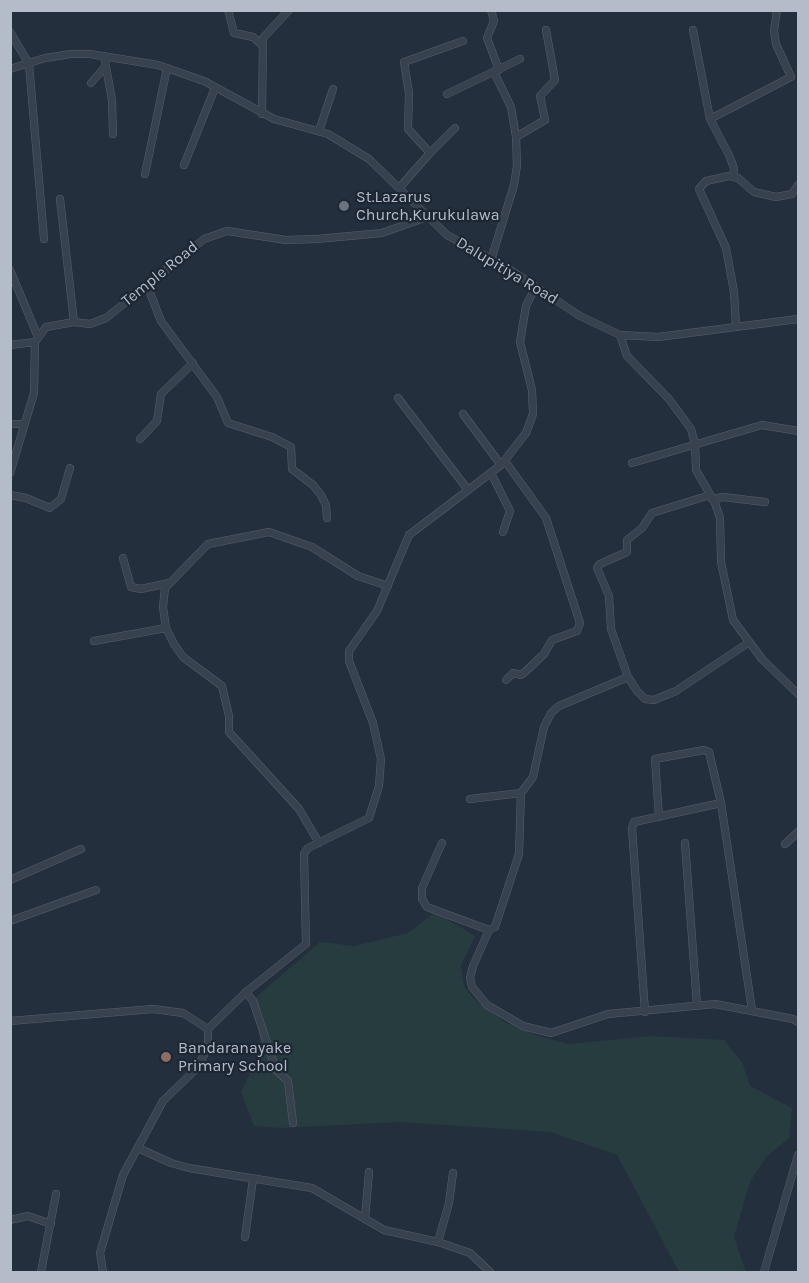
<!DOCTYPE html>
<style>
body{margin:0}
#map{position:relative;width:809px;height:1283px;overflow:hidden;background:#242f3e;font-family:Karla,sans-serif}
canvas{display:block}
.frame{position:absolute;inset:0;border:12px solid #b4bcc9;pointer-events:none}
</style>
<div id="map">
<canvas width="809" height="1283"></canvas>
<div class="frame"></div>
</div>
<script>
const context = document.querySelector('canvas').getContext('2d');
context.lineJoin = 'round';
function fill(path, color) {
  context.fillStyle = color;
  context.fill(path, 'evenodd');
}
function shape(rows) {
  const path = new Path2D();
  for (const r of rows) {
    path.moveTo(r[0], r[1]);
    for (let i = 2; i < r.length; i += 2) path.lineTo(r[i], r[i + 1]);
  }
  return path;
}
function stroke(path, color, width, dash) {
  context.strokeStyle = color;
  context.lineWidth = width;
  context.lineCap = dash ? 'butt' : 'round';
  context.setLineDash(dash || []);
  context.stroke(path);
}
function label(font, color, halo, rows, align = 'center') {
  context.font = font + ' Karla,sans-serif';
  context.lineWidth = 4.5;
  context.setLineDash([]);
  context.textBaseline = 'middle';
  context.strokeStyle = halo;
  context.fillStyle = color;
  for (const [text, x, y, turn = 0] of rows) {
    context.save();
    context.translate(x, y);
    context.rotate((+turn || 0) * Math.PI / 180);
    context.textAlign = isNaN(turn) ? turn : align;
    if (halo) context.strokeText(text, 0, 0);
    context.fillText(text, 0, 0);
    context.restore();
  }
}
fill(shape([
 [435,912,475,936,461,965,464,986,474,999,503,1021,538,1036,569,1044,651,1036,724,1040,742,1062,750,1086,792,1108,789,1138,766,1157,750,1182,734,1237,746,1272,679,1272,617,1155,551,1132,399,1122,281,1128,254,1126,241,1092,260,1053,258,1009,254,999,320,942,354,946,408,933]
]), '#263c3f');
const minor = shape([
 [228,10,234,33,253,37,262,45],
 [491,10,494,21,487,38,499,70],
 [693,30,710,119,729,155,734,168,733,177],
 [10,32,29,64,44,239],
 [104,56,112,100,113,134],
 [10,69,45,58,71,54,90,54,158,65,204,81,274,119,328,134,369,159,447,235,509,269,580,316,620,335,658,337,798,319],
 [91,83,104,68],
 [447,94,520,59],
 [262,114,263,38,289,10],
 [710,119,791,77,776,44,774,31,777,10],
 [319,131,333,89],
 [516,137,545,120,540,96,555,80,546,30],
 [430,153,455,128],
 [184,165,215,88],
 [145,174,167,68],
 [400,187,430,153,408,129,409,93,404,62,463,41],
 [60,199,74,322],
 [491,260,514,185,517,166,516,137,511,107,494,72],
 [10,270,38,337],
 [147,285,161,321,217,397,228,423,272,437,291,447,292,469,313,485,321,495,326,505,327,518],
 [736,326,734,292,726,248,699,189,706,181,729,176,738,178,754,192,776,197,792,194,798,185],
 [620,335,627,356,669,399,691,429,695,444,696,470,715,503,720,518,721,562,733,620,762,659,798,694],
 [10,345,35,342],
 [398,398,468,490],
 [463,414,501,465],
 [10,424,23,424],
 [140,439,157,421,161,394,193,363],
 [505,461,546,518,580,623,577,631,552,640,544,654,525,672,521,675,513,673,506,680],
 [632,463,762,425,798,431],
 [10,473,34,393,35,342,46,327,74,322,90,324,106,318,204,239,227,231,286,240,317,239,382,233,427,217],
 [491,473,510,511,503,532],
 [10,495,26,498,50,508,61,499,70,468],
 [710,495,652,513,642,528,627,540,627,552,600,564,597,568,609,596,611,629,628,677,637,691,645,699,654,700,676,691,748,643],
 [712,499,723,497,765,502],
 [123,558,131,587,141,589,169,583],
 [94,641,166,628],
 [470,799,521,793],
 [659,817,655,759,704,750,709,752,721,803,752,1010],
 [319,843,299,809,229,732,229,716,222,686,183,657,174,644,166,628,163,607,165,588,208,544,269,532,312,547,358,576,388,586],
 [442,843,422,888,422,899,427,907,489,930,495,927,519,854,521,793,533,777,544,727,551,713,559,706,628,677],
 [685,843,697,1005],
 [785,844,798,832],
 [10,880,81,849],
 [10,921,96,890],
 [489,930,473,966,470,978,472,987,487,1005,523,1026,551,1033,608,1014,715,1004,793,1019,798,1022],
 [246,992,253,1001,276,1070,288,1081,293,1123],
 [645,1012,632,828,634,822,721,803],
 [10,1021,153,1009,183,1013,208,1029,246,992,306,944,304,854,308,848,369,818,379,786,381,759,373,723,349,661,349,651,377,611,409,535,501,465,526,433,533,414,532,390,520,342,526,306,535,288],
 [138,1148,171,1163,189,1168,312,1188,384,1230,438,1242,470,1253,490,1272],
 [365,1219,369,1172],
 [10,1220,28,1216,51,1224],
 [245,1237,253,1179],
 [438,1242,449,1203,453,1173],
 [41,1272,56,1194],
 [103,1272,100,1253,123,1175,163,1101,196,1069,204,1055,208,1042,208,1029],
 [764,1272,798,1155]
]);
stroke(minor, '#565f6c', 8);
stroke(minor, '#38414e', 7);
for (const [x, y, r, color] of [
 [344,206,6,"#6b7280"],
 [166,1057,6,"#8d6e63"]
]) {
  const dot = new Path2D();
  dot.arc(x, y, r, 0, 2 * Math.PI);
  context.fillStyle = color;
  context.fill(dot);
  stroke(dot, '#1d2633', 2);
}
label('16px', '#b4bcc9', '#1d2633', [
 ["St.Lazarus",356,197],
 ["Church,Kurukulawa",356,215],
 ["Bandaranayake",178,1048],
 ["Primary School",178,1066]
], 'left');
label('16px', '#b4bcc9', '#1d2633', [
 ["Dalupitiya Road",507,271,31],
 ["Temple Road",160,274,-39]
]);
</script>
